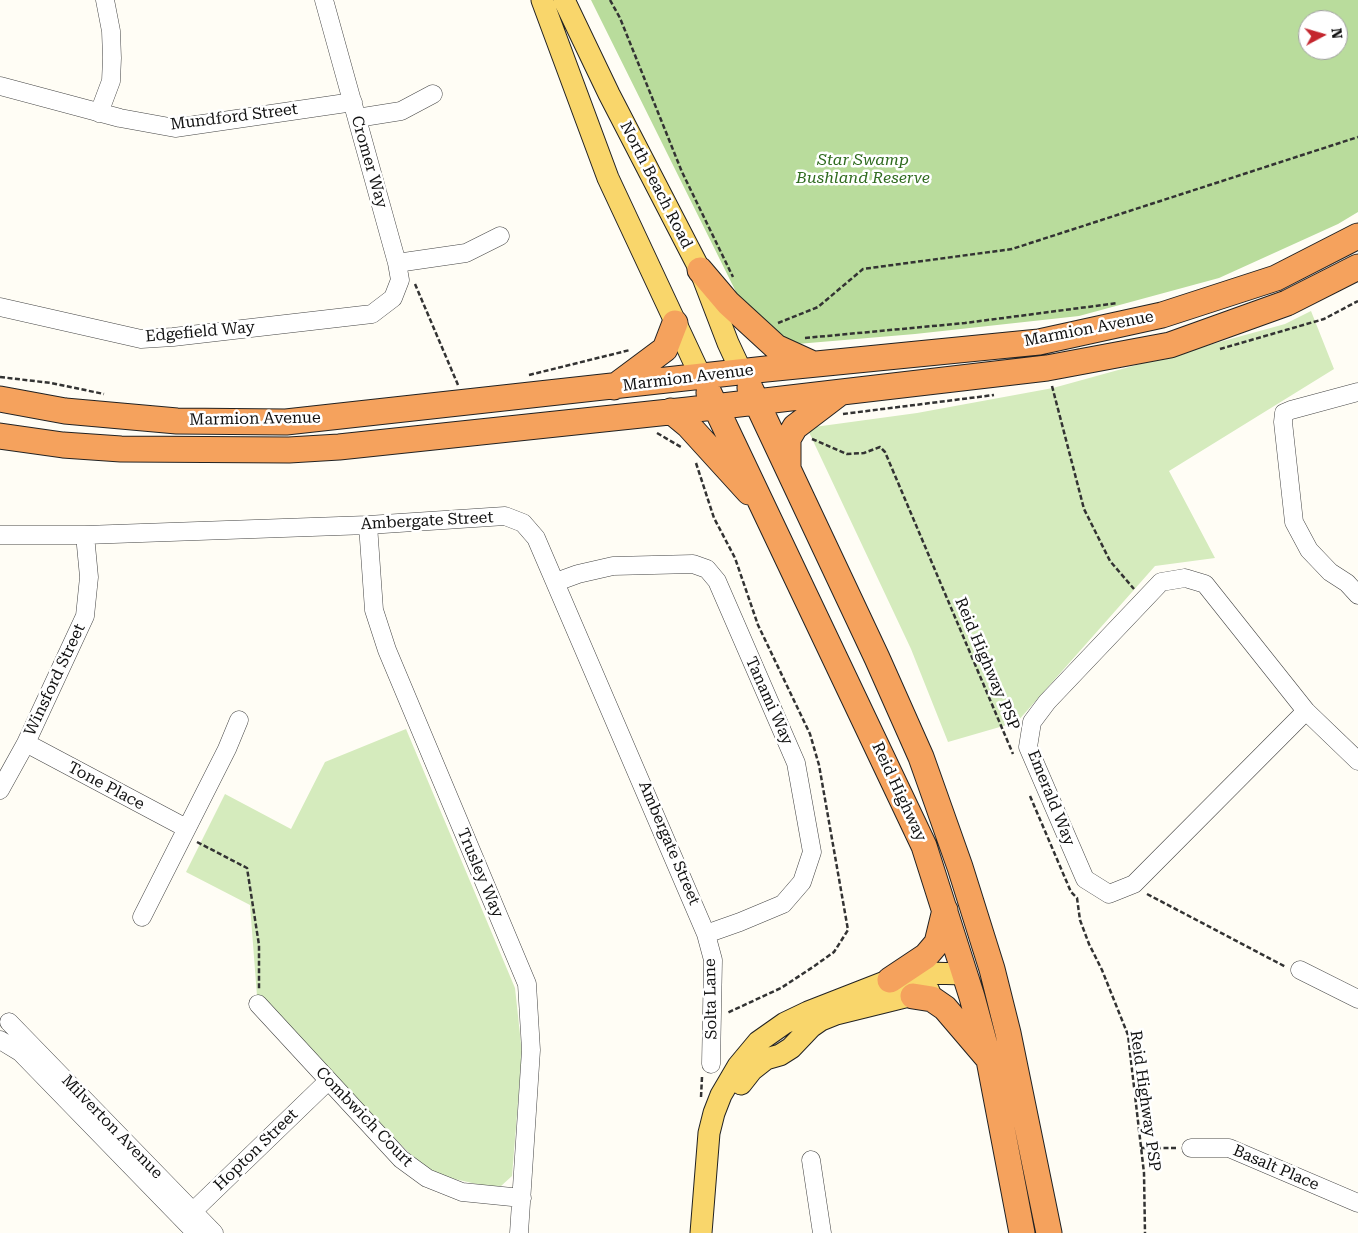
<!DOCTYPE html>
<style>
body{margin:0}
#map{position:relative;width:1358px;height:1233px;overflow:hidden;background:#fffdf5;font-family:"Roboto Serif",serif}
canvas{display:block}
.north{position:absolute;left:1298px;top:10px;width:50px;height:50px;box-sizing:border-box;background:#fff;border:1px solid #a0a0a0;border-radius:50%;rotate:84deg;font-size:14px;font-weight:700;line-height:20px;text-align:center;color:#111}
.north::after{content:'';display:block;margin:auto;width:18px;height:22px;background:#c4262e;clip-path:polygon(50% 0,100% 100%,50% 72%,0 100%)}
</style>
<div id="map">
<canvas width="1358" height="1233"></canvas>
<div class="north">N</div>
</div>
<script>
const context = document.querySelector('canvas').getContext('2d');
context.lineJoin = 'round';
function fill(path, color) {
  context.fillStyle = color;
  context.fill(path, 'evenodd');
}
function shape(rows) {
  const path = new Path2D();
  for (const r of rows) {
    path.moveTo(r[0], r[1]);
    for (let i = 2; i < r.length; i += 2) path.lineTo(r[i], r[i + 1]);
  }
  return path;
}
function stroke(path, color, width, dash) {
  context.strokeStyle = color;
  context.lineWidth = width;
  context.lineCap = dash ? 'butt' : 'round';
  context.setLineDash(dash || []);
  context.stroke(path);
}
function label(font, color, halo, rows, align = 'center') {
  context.font = font + ' "Roboto Serif",serif';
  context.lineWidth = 5;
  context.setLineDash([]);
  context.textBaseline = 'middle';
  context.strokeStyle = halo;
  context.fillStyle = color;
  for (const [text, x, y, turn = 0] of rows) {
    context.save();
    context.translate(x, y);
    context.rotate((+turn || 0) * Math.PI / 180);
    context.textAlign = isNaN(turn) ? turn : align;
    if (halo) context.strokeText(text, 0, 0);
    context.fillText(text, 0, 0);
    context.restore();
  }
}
fill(shape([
 [1311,311,1334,369,1169,471,1215,558,1155,566,1017,722,948,742,911,649,807,428,917,413,1053,388,1285,324],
 [406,729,515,988,522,1053,512,1176,501,1186,490,1187,450,1178,431,1171,413,1157,257,996,250,905,186,872,225,794,291,829,325,762]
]), '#d5ebbd');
fill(shape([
 [591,0,1358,0,1358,212,1338,224,1219,278,1079,316,915,334,797,344,771,332,741,302],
 [1308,20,1338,20,1338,50,1308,50]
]), '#b9dc9c');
const minor = shape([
 [0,86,120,118,175,128,353,102],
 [99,113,111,81,112,58,111,31,105,0],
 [357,118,401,111,433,94],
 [397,263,466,253,500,236],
 [0,307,141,339,173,337,372,314,393,298,400,280,397,263,324,0],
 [1358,392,1291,410,1284,413,1283,422,1294,522,1309,550,1330,572,1347,583,1358,595],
 [368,525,374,610,387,650,527,984,531,1050,519,1233],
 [0,535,85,535,368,525,505,516,523,523,536,538,706,934,713,960,711,1064],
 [556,582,578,574,613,566,693,564,707,569,717,581,796,763,812,852,802,882,783,904,740,922,706,934],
 [1306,711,1134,884,1109,894,1085,879,1028,747,1032,722,1047,702,1161,582,1185,578,1205,584,1306,711,1358,761],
 [26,743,186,828],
 [0,790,26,743,85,616,89,577,85,535],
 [142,917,227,749,239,720],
 [1300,970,1358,999],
 [258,1004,401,1159,427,1178,462,1192,522,1198],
 [9,1022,214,1233],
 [0,1040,20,1052,196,1233],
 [1191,1148,1229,1148,1358,1203],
 [811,1160,822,1233],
 [186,1218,328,1081]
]);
const major = shape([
 [542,0,608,178,701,377],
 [564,0,609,94,700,270,728,343,742,373],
 [741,1084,752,1070,766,1059,780,1055,791,1048,811,1027,821,1020,836,1014,929,991],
 [701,1233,709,1133,714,1113,721,1095,738,1066,758,1042,785,1023,808,1012,890,980,927,973,965,974]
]);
const highway = shape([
 [700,270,728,303,776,347,811,363],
 [614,387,665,349,675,323],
 [750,388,877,658,921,757,960,867,992,969,1008,1033,1049,1233],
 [709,393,924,846,972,997,989,1060,1022,1233],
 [0,399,65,411,177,421,286,422,766,369,1039,342,1162,315,1276,278,1358,236],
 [671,411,688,425,749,492],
 [0,436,63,445,121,449,289,450,339,447,688,410,1047,368,1170,345,1287,303,1358,267],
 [788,467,788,439,795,427,841,392],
 [890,980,926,956,937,943,945,910],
 [913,996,932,999,945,1008,986,1056]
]);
stroke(minor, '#444', 19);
stroke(major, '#222', 23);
stroke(highway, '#222', 27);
stroke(shape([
 [610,0,620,18,682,172,733,277],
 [415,284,458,385],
 [778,323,818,307,863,269,1012,249,1358,137],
 [805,338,965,323,1118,303],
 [1220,349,1324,319,1358,301],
 [529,375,630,350],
 [0,377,51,383,104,394],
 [1052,386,1084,509,1110,561,1134,589],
 [843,414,994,395],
 [657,433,681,447],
 [812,439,847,454,864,453,880,447,885,452,1013,754],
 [696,463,714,518,735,558,758,625,810,734,819,765,848,930,834,952,813,967,781,988,727,1013],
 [1030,796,1071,892,1077,898,1080,920,1089,944,1102,970,1128,1035,1144,1173,1145,1233],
 [197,842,247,868,259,945,259,990],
 [1147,894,1286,967],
 [701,1097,702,1077],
 [1141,1148,1177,1148]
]), '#333', 2.5, [5, 2.5]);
stroke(minor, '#fff', 18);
stroke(major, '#f9d66b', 21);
stroke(highway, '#f5a25d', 25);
label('16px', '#111', '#fff', [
 ["Mundford Street",234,117,-7],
 ["Cromer Way",369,162,74],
 ["North Beach Road",656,185,63],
 ["Marmion Avenue",1089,329,-11],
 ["Edgefield Way",200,332,-5],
 ["Marmion Avenue",688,378,-7],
 ["Marmion Avenue",255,419,-1],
 ["Ambergate Street",427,521,-3],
 ["Reid Highway PSP",987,664,67],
 ["Winsford Street",55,680,-65],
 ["Tanami Way",769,701,66],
 ["Tone Place",106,786,28],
 ["Reid Highway",899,792,65],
 ["Emerald Way",1051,798,68],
 ["Ambergate Street",669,843,67],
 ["Trusley Way",480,873,67],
 ["Solta Lane",711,999,-91],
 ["Reid Highway PSP",1145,1101,82],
 ["Combwich Court",364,1117,46],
 ["Milverton Avenue",112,1127,46],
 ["Hopton Street",256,1150,-44],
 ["Basalt Place",1276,1168,23]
]);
label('italic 16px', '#2f6b1f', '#fff', [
 ["Star Swamp",863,160],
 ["Bushland Reserve",863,178]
]);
</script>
